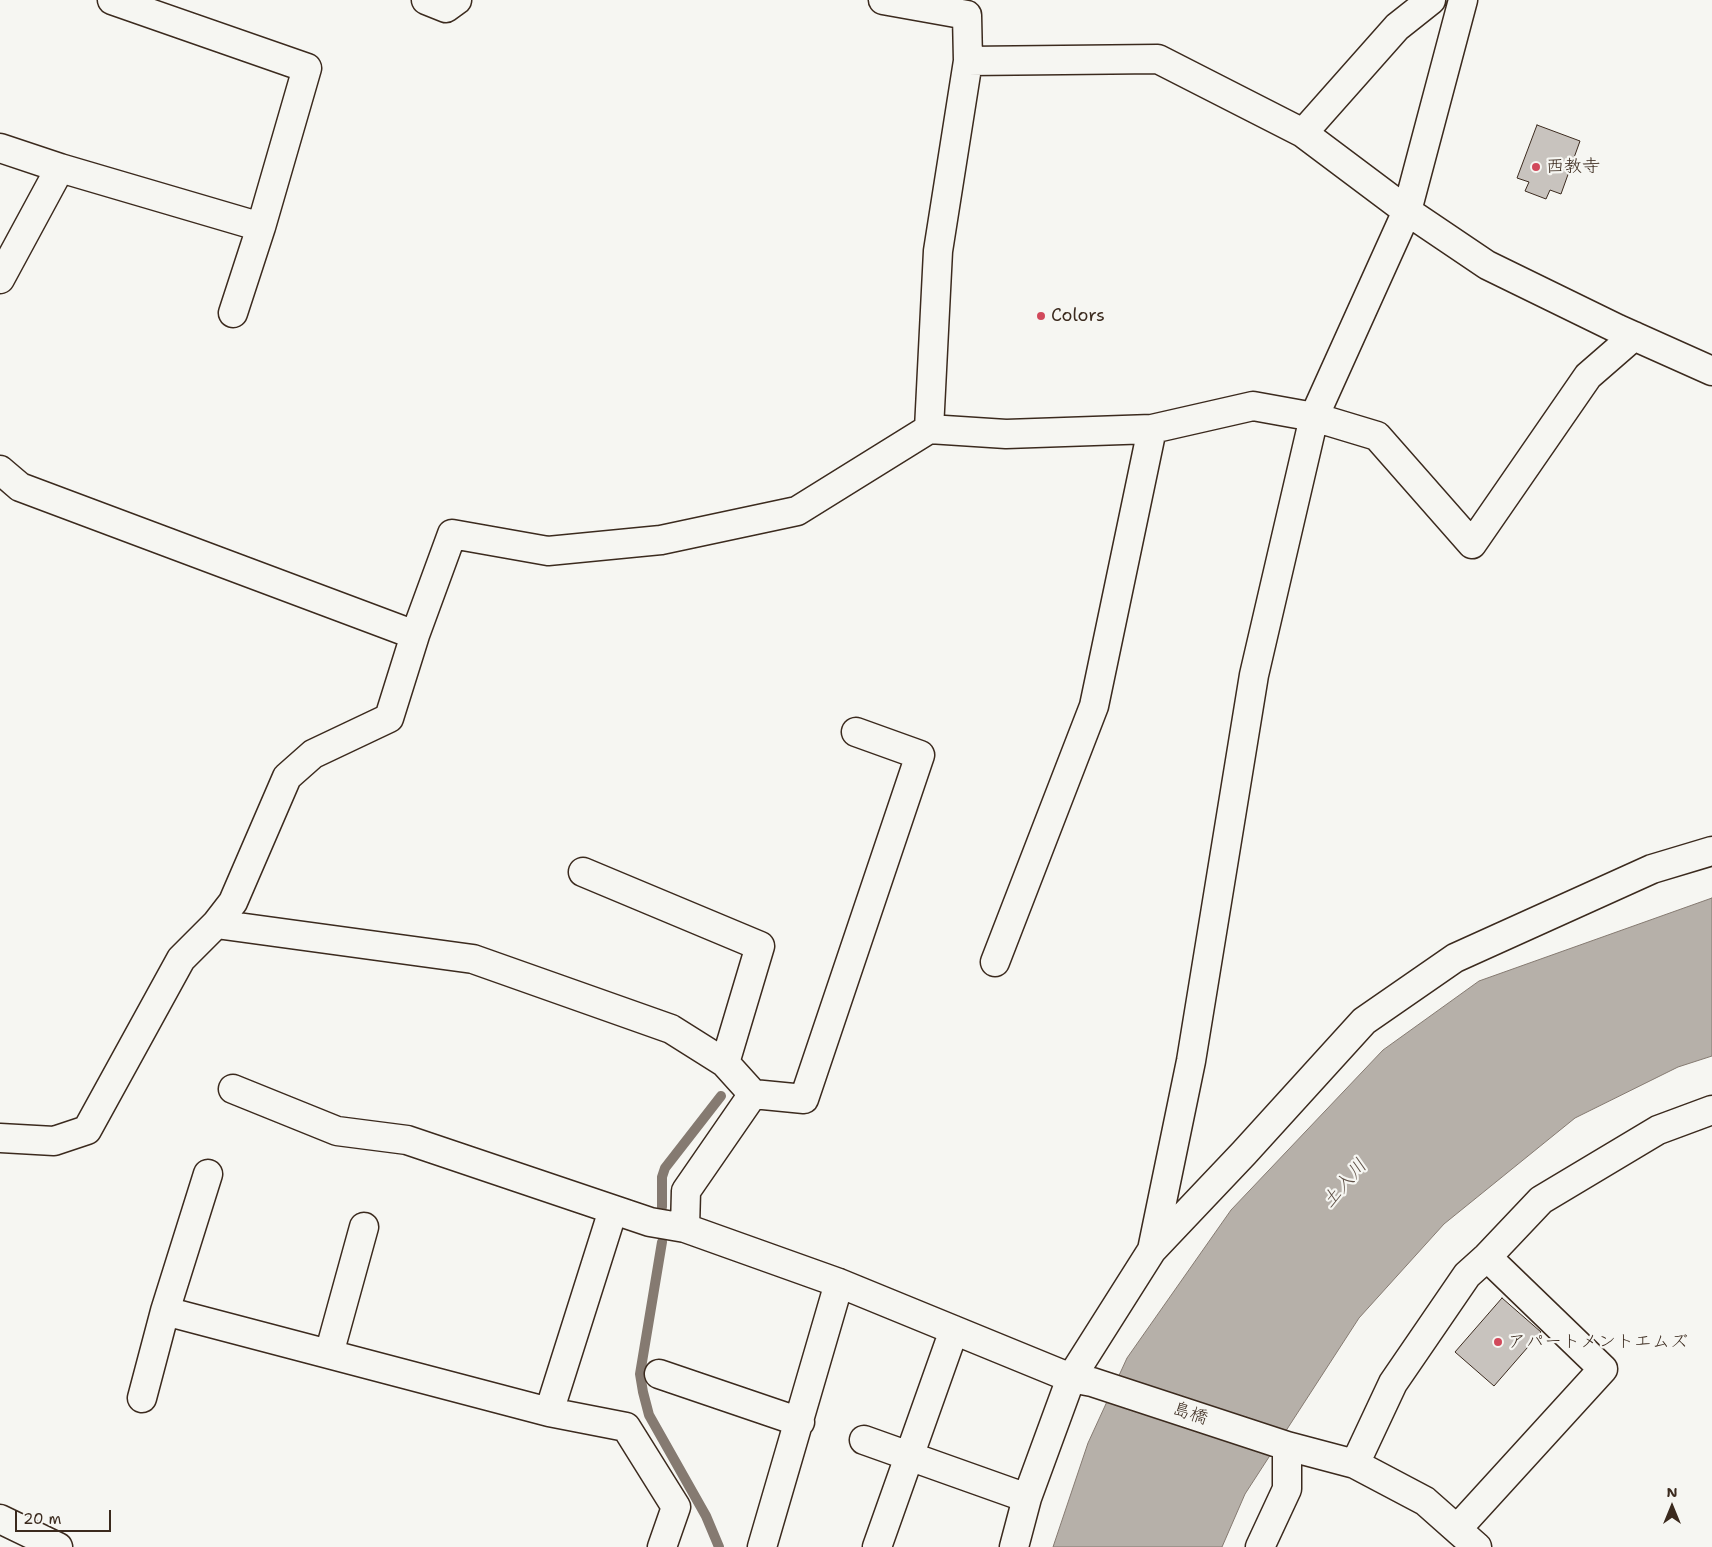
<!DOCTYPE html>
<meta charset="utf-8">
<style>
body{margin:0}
#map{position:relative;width:1712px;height:1547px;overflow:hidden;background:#f6f6f2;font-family:"Shantell Sans",sans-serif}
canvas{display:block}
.north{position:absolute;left:1647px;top:1482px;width:50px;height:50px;-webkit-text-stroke:4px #f6f6f2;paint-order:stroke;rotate:0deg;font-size:14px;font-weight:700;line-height:20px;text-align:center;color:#3b2a1e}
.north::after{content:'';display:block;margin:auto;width:18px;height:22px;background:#3b2a1e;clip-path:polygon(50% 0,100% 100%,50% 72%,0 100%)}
.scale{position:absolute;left:15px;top:1510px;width:96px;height:22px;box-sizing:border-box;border:2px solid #3b2a1e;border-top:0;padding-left:6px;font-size:15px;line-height:18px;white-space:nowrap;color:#3b2a1e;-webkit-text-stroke:4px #f6f6f2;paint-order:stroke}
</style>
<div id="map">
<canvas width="1712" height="1547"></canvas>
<div class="north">N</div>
<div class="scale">20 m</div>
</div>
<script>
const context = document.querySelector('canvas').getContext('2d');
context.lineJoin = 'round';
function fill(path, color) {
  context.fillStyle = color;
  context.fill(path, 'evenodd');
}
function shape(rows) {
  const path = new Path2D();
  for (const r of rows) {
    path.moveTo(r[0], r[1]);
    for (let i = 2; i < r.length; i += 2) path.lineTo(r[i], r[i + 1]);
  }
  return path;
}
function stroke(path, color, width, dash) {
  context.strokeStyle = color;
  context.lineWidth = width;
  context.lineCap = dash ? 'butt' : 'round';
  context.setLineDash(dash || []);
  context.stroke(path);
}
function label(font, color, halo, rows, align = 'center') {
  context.font = font + ' "Shantell Sans","Klee One",sans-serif';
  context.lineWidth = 4.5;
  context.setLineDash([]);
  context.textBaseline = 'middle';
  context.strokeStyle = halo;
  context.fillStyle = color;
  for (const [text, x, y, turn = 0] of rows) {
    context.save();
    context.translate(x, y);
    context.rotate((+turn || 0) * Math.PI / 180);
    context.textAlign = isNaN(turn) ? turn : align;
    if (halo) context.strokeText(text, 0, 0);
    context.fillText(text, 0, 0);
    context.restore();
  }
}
const water = shape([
 [1712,898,1712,1056,1678,1067,1575,1118,1444,1224,1359,1318,1245,1494,1222,1547,1053,1547,1088,1443,1127,1358,1231,1210,1383,1050,1479,981,1712,898]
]);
fill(water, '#b6b0a9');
stroke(water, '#857a71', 1);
stroke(shape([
 [662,1207,662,1177,665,1168,721,1096],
 [662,1242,640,1374,643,1392,649,1415,706,1516,719,1547]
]), '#857a71', 10);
const building = shape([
 [1537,125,1580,141,1561,194,1550,190,1546,199,1525,191,1529,182,1517,178,1537,125],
 [1502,1298,1541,1332,1494,1386,1455,1352,1502,1298]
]);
fill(building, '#c8c3be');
stroke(building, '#3b2a1e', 1);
const minor = shape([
 [112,0,307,68,261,227],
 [426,0,446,8,457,0],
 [883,0,967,15,968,61,938,251,929,429],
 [968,61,1158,59,1303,133,1407,211,1487,265,1618,329,1712,371],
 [1303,133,1397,27,1431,0],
 [0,148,60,168,0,279],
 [60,168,261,227,233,313],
 [0,470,20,487,415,635],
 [583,872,760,946,725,1063],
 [216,924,233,902,287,777,313,754,389,718,415,635,452,534,548,551,661,540,797,511,929,429,1006,434,1152,429,1253,406,1314,417,1377,436,1472,544,1588,376,1634,336],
 [995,962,1094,706,1152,429],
 [233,1089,337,1131,407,1140,650,1222,685,1228],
 [0,1138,54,1141,87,1130,181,959,216,924,473,959,671,1029,725,1063,753,1094],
 [1152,1250,1244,1153,1364,1021,1455,958,1652,869,1712,851],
 [839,1283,685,1228,686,1191,753,1094,804,1099,920,755,856,732],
 [165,1311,549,1412,626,1427,676,1507,662,1547],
 [329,1354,364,1227],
 [659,1374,800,1422],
 [142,1398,165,1311,208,1174],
 [549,1412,613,1210],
 [864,1440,1027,1498],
 [1355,1464,1393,1383,1467,1275,1487,1257,1541,1200,1658,1130,1712,1110],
 [0,1519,58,1547],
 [1457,1529,1603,1369,1487,1257],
 [762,1547,839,1283,1071,1378,1092,1382,1287,1446,1355,1464,1425,1501,1477,1547],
 [877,1547,954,1330],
 [1014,1547,1027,1498,1071,1378,1152,1250,1191,1061,1254,675,1314,417,1407,211,1463,0],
 [1260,1547,1287,1489,1287,1446]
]);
stroke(minor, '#3b2a1e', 31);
stroke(minor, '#f6f6f2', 28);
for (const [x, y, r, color] of [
 [1536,167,5,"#d1495b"],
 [1041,316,5,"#d1495b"],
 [1498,1342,5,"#d1495b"]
]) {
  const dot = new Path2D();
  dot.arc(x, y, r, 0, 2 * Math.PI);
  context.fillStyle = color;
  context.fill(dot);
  stroke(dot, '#f6f6f2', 2);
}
label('18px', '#3b2a1e', '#f6f6f2', [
 ["西教寺",1546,167],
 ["Colors",1051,316],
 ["アパートメントエムズ",1508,1342]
], 'left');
label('18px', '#3b2a1e', '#f6f6f2', [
 ["島橋",1190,1414,18]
]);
label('italic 19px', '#605248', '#f6f6f2', [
 ["土入川",1345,1184,-49]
]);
</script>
